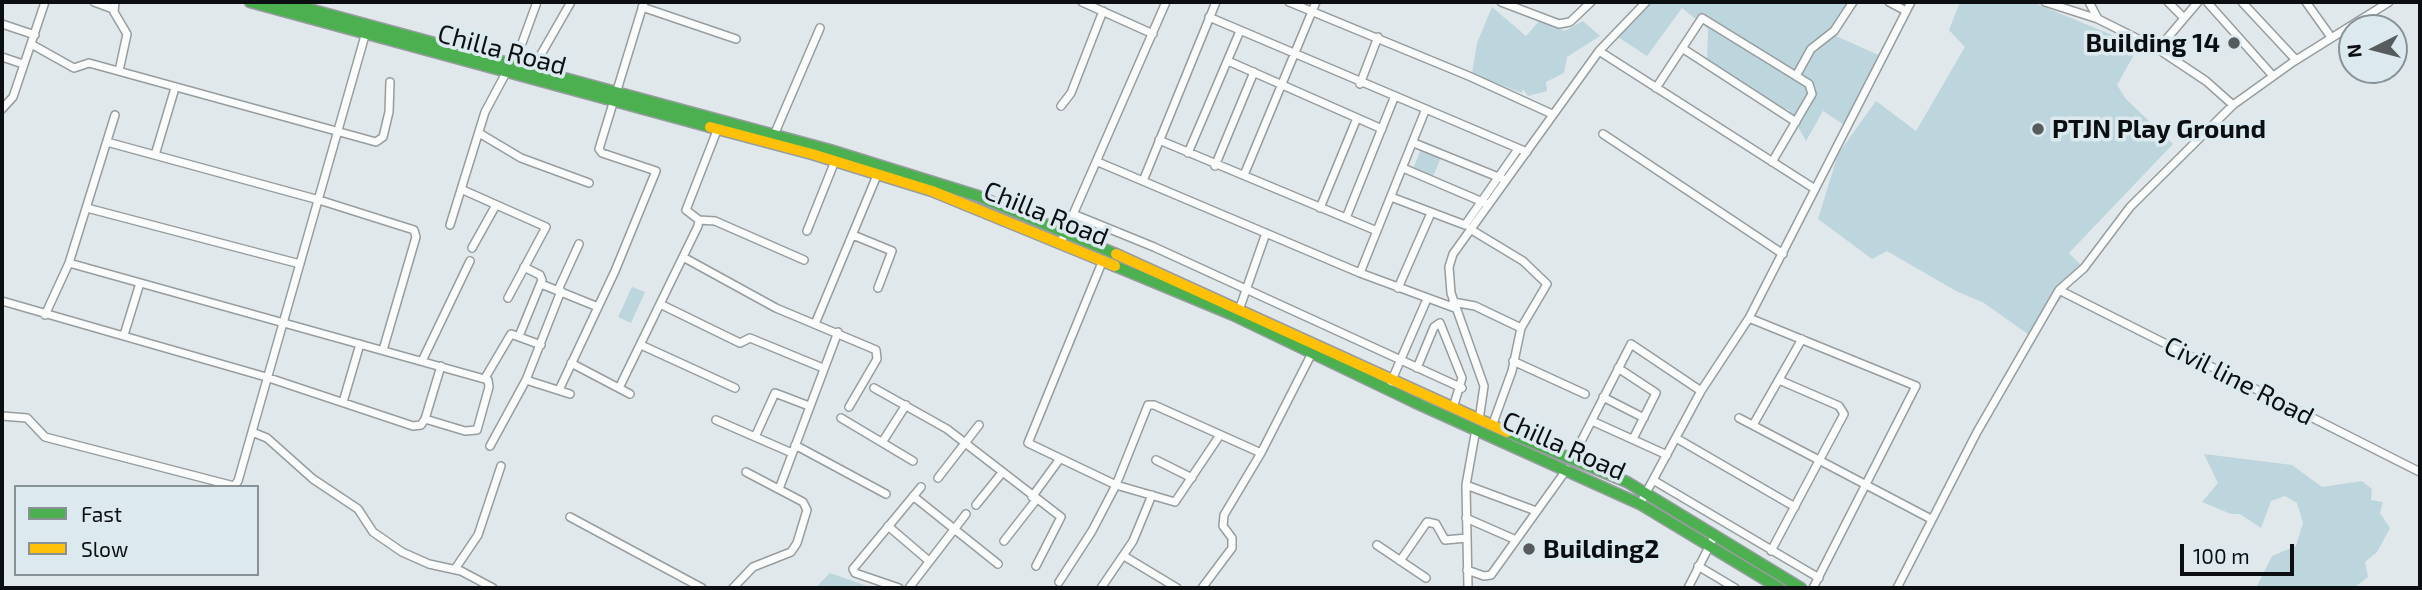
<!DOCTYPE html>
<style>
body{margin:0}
#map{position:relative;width:2422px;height:590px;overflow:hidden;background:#e0e8eb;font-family:"Exo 2",sans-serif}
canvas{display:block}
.frame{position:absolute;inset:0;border:4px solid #0b0f11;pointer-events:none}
.legend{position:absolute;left:14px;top:485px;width:245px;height:91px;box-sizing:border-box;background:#dceaef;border:2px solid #889296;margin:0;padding:9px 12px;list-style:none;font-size:21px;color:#0b0f11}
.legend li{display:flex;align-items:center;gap:14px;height:35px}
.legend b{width:35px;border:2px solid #889296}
.north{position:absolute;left:2338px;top:14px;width:70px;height:70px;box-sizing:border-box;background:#dceaef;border:2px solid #889296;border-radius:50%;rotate:264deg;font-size:19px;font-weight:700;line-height:28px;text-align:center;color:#0b0f11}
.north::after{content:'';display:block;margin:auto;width:24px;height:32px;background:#565b5d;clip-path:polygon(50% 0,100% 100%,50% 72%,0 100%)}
.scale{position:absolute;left:2180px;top:544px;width:114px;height:32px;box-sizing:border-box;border:4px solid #0b0f11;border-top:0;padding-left:9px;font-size:21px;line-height:24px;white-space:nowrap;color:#0b0f11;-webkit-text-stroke:5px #dceaef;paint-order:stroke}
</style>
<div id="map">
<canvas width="2422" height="590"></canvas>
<div class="frame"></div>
<ul class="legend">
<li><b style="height:9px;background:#4caf50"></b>Fast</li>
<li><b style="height:9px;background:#ffc107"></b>Slow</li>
</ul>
<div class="north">N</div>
<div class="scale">100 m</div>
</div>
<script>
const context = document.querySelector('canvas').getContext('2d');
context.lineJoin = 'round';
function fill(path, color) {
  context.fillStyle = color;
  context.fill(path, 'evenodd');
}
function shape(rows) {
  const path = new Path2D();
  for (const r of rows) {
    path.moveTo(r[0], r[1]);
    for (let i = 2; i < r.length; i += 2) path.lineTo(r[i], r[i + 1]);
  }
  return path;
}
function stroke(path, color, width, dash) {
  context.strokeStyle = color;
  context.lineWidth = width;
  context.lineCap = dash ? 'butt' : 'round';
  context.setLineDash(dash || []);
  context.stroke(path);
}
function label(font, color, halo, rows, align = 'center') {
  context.font = font + ' "Exo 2",sans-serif';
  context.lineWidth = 7;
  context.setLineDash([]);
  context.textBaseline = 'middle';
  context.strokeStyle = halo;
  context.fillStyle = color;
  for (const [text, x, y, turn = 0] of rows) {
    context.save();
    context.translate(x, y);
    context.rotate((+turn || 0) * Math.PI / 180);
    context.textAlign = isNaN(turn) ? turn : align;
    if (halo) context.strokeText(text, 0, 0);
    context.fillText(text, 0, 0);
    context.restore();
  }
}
fill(shape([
 [1649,2,1854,2,1836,36,1883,57,1846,126,1823,111,1806,141,1788,109,1777,108,1707,61,1708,29,1682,8,1647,56,1618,37,1620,30],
 [1960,2,2032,2,2139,46,2117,85,2126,99,2173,144,2069,253,2084,268,2032,337,1984,303,1956,291,1887,251,1872,259,1818,219,1838,154,1876,101,1916,131,1965,47,1949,30],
 [1492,7,1526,36,1539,21,1565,31,1583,21,1600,36,1567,57,1564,73,1546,82,1547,91,1528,96,1523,89,1522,93,1472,74,1477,43],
 [1421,149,1442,155,1432,179,1412,171],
 [632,287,645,292,631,323,618,317],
 [2204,454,2292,465,2322,487,2362,481,2372,489,2371,500,2383,502,2380,513,2390,528,2377,552,2365,562,2368,577,2354,588,2256,588,2272,556,2296,546,2303,523,2297,503,2285,496,2271,501,2261,528,2240,514,2231,514,2202,502,2218,483],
 [830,573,873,588,815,588]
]), '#bdd5dd');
const street = shape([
 [94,2,113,9],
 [115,2,114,12,127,34,119,71],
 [1082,2,1153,34],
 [1289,2,1471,77,1552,114],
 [1501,2,1559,24,1570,22,1591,2],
 [1889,2,1906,11],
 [2045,2,2098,19,2158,49,2206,81,2233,105],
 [2089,2,2098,19],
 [2168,2,2182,16],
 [2207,2,2273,76],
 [2242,2,2296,60],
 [2306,2,2331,37],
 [642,7,736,39],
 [1209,17,1527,152],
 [2,24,35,35],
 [31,44,74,68,89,63,376,142,383,137,389,112,390,82],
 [1682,48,1796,122],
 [2158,49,2198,2],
 [1599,51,1815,189],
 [2,57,23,64],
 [1228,61,1382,129],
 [532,70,571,2],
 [1796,76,1811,49,1834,31,1853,2],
 [1360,84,1378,37],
 [1656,88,1702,18,1809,84,1812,94,1772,162],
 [1061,106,1071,93,1103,11],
 [2,109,13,97,45,2],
 [479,133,521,158,589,183],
 [1603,134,1783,254],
 [774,135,820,28],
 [1159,140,1377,231],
 [107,142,319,200,414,230,416,237,383,350],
 [1414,143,1503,179],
 [1188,153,1240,31],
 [155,155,175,88],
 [1098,162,1360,273,1455,308],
 [1215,166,1254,72],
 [1403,168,1485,203],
 [1244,175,1316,2],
 [1143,181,1216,2],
 [463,190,546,227,508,298],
 [1391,197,1465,225,1518,149],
 [87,208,300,264],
 [1320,208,1357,118],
 [1073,214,1154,247,1462,388],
 [1346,218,1394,98],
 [699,220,715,221,804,260],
 [450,225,485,112,522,43,537,2],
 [1470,229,1523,261,1547,284,1521,328,1512,371,1492,426],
 [807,231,835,161],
 [853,235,892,251,878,288],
 [1061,242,1166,2],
 [472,248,496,205],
 [683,257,776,308,876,350,877,359,849,407],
 [1103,260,1028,443,1116,485,1175,502,1220,435],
 [69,263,488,380,489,387,477,430,465,431,425,419],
 [1360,273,1425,111],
 [541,284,598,307],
 [1398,288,1431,213],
 [558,290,579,244],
 [2059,290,2420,472],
 [2,301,266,377,413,426,421,425,425,419,441,366],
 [1453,302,1475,306,1521,328],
 [660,304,740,343,750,338,823,368],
 [1239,310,1266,233],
 [45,315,69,263,115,115],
 [1749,318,1916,386,1813,588],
 [815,324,878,173],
 [124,335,140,283],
 [519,336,542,280,540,275,524,267],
 [641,345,735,388],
 [422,361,470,261],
 [1513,361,1585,394],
 [571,363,630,394],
 [1417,368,1434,327,1440,323,1462,378,1453,408],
 [1618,368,1656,393,1633,439],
 [485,378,511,334,541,345],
 [526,380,570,394],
 [1391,382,1427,299],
 [619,388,698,226,699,220,686,210,718,128],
 [874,388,947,429,1061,517,1036,566],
 [559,390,615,271,656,171,602,153,599,149,644,2],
 [1603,397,1644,418],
 [343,402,360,344],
 [2,416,27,418,45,437,234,486,238,481,366,32],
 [841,418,913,461],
 [1739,418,1931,519],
 [716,420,792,453],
 [1479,420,1484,386,1451,293,1449,267,1453,254,1599,51,1646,2],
 [1592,421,1667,455],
 [1753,425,1802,339],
 [252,432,267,438,313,479,358,509,373,532,402,552,429,564,461,571,493,588],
 [755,437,775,393,809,406],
 [1676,438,1795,507],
 [883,441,906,405],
 [795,445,886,494],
 [490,446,526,380,561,291],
 [1572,459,1631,344,1701,391],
 [1156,460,1192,478],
 [938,478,979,425],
 [1653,480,1819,578],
 [1466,485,1536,511],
 [779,489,838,332],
 [913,496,998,564],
 [1032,497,1059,460],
 [1640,504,1701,391,1749,318,1911,2],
 [976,505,1001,474],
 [570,517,702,588],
 [1466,518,1516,540],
 [888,526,929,561],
 [1004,541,1036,500],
 [1377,545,1426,578],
 [1771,551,1844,414,1839,406,1779,380],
 [1124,556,1177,588],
 [1400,561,1427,522,1436,524,1445,540,1467,538],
 [1698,566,1735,588],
 [455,569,478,535,501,466],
 [1467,570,1484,576,1491,575,1567,469],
 [1059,582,1092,531,1116,485,1148,405,1154,405,1261,453],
 [733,588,753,567,791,552,797,543,807,510,803,502,746,472],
 [899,588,855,573,853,569,921,487],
 [909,588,966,514],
 [1101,588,1133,541,1152,495],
 [1202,588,1232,548,1232,538,1223,526,1224,515,1261,453,1312,353],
 [1468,588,1466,485,1476,429],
 [1688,588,1715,535],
 [1897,588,1977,432,2059,290,2084,268,2130,207,2233,105,2293,62,2389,2]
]);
const fast = shape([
 [250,2,710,127],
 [283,2,830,150,978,196,1116,254],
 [1115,266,1233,315,1414,402,1640,504,1779,588],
 [1507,432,1627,482,1801,588]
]);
const slow = shape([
 [710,127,812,154,932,191,1115,266],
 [1116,254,1507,432]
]);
stroke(street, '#979d9f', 10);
stroke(fast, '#979d9f', 13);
stroke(slow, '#979d9f', 13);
stroke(street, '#fafcfc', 7);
stroke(fast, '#4caf50', 10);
stroke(slow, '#ffc107', 10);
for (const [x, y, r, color] of [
 [2234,43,7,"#565b5d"],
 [2038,129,7,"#565b5d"],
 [1529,549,7,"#565b5d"]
]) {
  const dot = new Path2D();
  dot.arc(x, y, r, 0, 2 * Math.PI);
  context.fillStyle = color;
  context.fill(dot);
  stroke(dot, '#dceaef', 2.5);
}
label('bold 26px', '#0b0f11', '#dceaef', [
 ["Building 14",2220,43,"right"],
 ["PTJN Play Ground",2052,129],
 ["Building2",1543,549]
], 'left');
label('26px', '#0b0f11', '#dceaef', [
 ["Chilla Road",502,50,15],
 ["Chilla Road",1046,214,22],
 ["Civil line Road",2239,381,27],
 ["Chilla Road",1564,446,24]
]);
</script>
